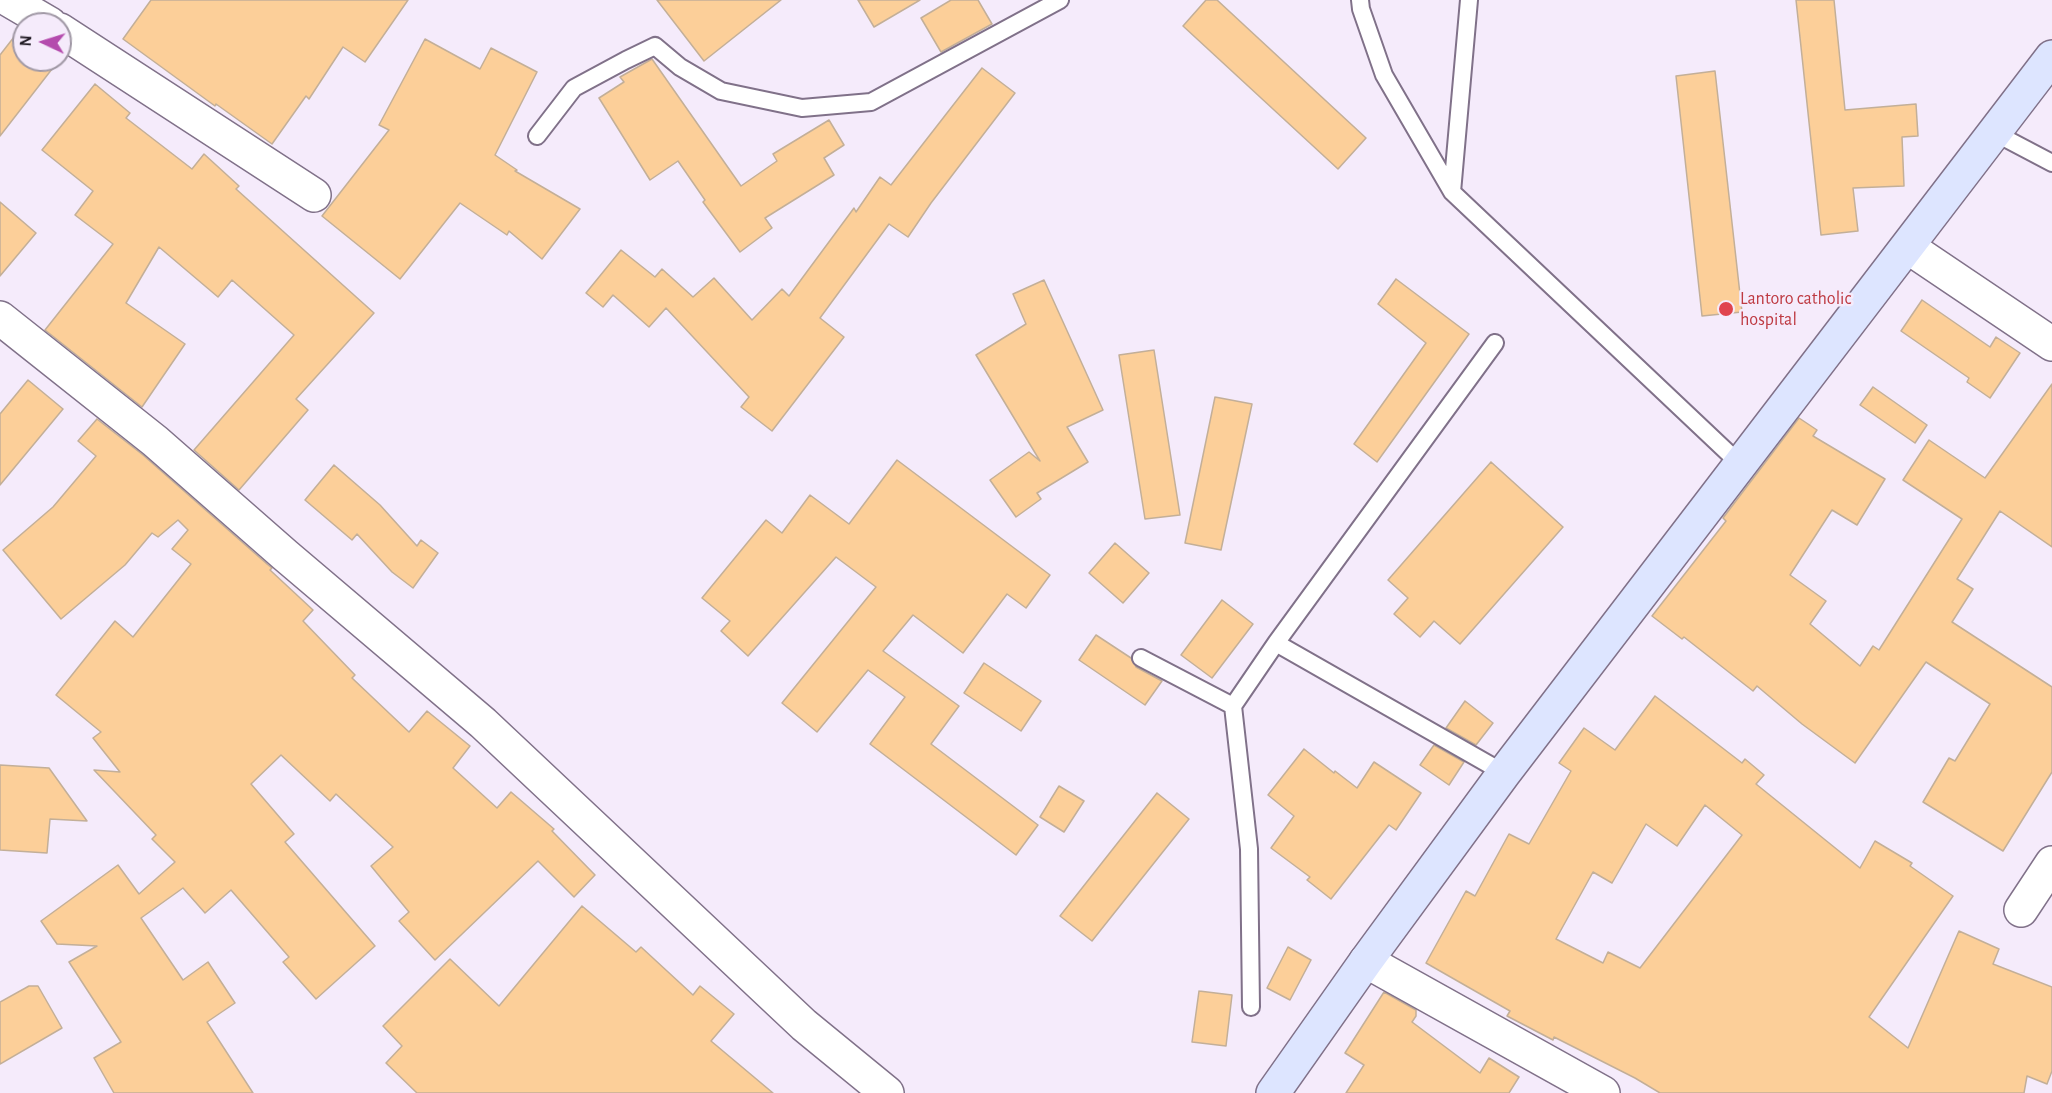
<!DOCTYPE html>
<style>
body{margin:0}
#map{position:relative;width:2052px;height:1093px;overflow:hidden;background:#f5ebfb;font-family:"Alegreya Sans",sans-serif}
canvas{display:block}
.north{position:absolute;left:12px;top:12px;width:60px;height:60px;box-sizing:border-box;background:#f5ebfb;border:2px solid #a098a5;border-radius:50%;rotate:274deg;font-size:16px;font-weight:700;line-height:24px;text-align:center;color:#211b24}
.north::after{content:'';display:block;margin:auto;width:21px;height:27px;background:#b44bad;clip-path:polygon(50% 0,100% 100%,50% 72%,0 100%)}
</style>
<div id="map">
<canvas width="2052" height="1093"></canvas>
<div class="north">N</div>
</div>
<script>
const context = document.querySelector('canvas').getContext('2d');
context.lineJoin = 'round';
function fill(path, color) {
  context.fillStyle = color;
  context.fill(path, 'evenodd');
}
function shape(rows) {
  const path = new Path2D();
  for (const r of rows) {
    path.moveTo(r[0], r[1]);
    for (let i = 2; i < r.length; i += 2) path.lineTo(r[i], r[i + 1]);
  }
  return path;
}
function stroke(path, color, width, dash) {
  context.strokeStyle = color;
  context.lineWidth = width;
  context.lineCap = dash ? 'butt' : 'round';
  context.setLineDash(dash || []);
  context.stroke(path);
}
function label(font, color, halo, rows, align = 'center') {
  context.font = font + ' "Alegreya Sans",sans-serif';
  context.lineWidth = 5;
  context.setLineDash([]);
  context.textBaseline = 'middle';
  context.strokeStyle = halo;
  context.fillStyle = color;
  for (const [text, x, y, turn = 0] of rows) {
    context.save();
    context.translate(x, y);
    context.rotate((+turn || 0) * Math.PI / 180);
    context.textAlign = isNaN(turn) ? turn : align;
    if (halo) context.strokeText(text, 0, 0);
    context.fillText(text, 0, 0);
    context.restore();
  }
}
const building = shape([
 [151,0,408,0,365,62,343,47,309,99,306,96,272,144,216,104,215,106,123,39,151,0],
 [657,0,781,0,704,61,657,0],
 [858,0,920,0,874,27,858,0],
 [951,0,978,0,992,24,941,52,921,18,951,0],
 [1206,0,1217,0,1366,138,1338,169,1183,26,1206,0],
 [1796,0,1834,0,1845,110,1916,104,1918,136,1902,137,1904,186,1853,188,1858,231,1821,235,1796,0],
 [21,28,24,31,24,60,59,60,0,136,0,55,21,28],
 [425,39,480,69,491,48,537,72,495,155,517,170,515,171,580,209,542,259,509,231,507,235,460,203,400,279,322,216,389,130,379,125,425,39],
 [652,59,741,186,777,161,773,154,829,120,844,145,824,158,834,175,765,218,772,228,740,252,703,202,705,200,678,161,650,180,599,98,624,82,620,77,652,59],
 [982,68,1015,93,931,203,908,237,889,224,820,318,844,337,772,431,741,407,749,397,666,308,649,327,613,295,603,307,586,293,621,250,655,277,662,269,693,297,714,278,752,320,782,289,789,296,854,208,856,212,880,177,891,185,982,68],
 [1715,71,1742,312,1702,316,1676,76,1715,71],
 [95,84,130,113,126,118,192,169,204,154,239,186,236,189,374,313,296,399,308,410,239,490,194,450,294,335,232,280,218,297,159,247,126,303,185,344,142,407,45,330,113,244,75,215,93,191,42,150,95,84],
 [0,202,36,233,0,276,0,202],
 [1396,279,1469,334,1377,462,1354,444,1426,343,1378,304,1396,279],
 [1044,280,1103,410,1067,427,1088,462,1037,493,1041,499,1016,517,990,480,1029,452,1040,461,976,355,1026,324,1013,294,1044,280],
 [1922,300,1990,347,1996,337,2020,353,1990,398,1967,382,1969,378,1901,331,1922,300],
 [1154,350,1180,515,1145,519,1119,355,1154,350],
 [28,380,63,409,0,485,0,414,28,380],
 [2052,384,2052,547,2000,511,1957,579,1973,589,1952,622,2052,687,2052,772,2003,851,1923,802,1949,758,1955,761,1990,704,1926,662,1855,763,1802,724,1757,686,1753,691,1684,637,1682,639,1652,616,1726,521,1723,518,1799,418,1817,430,1813,436,1885,479,1857,525,1832,510,1790,575,1826,601,1810,624,1860,666,1873,646,1879,650,1962,519,1903,480,1929,440,1985,478,2052,384],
 [1873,387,1927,425,1915,443,1860,405,1873,387],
 [1215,397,1252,404,1221,550,1185,543,1215,397],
 [97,419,143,455,267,564,272,568,270,570,313,610,303,621,355,675,352,678,409,732,427,711,470,746,453,768,497,808,511,792,554,829,552,831,595,875,574,897,538,861,435,960,399,921,409,912,371,866,393,847,336,794,330,801,281,755,251,784,294,834,285,842,375,946,316,999,283,962,289,957,231,890,205,913,183,888,141,918,183,980,208,962,235,1003,207,1022,253,1093,114,1093,94,1058,121,1042,69,962,97,946,57,944,41,921,118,865,139,894,175,862,152,839,156,835,94,770,120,772,93,738,101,732,56,695,115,621,133,637,191,564,172,549,188,530,178,520,158,537,152,533,125,565,61,619,3,550,53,507,96,456,78,441,97,419],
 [897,460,1050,575,1026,608,1007,594,963,653,913,615,883,651,959,706,931,744,1038,825,1016,855,870,744,905,697,868,670,817,732,782,703,876,587,836,557,748,656,721,631,730,621,702,598,766,520,782,533,810,495,849,524,897,460],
 [1491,462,1563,527,1460,644,1434,621,1420,637,1394,614,1408,598,1388,580,1491,462],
 [334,465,380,505,417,546,421,540,438,553,413,588,392,572,357,534,352,540,305,500,334,465],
 [1115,543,1149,573,1123,603,1089,573,1115,543],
 [1222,600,1253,624,1212,678,1181,655,1222,600],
 [1096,635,1131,658,1136,667,1162,681,1145,705,1079,660,1096,635],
 [984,663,1041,701,1021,731,964,693,984,663],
 [1655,696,1742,763,1745,759,1764,775,1756,784,1860,868,1875,841,1912,863,1910,866,1953,896,1869,1017,1908,1048,1959,931,1999,949,1993,964,2052,987,2052,1071,2047,1084,2027,1076,2024,1093,1660,1093,1635,1078,1554,1037,1553,1040,1507,1016,1510,1011,1426,963,1466,891,1475,896,1509,834,1529,844,1571,771,1559,763,1584,728,1615,750,1655,696],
 [1705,805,1742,835,1640,968,1608,952,1603,963,1556,939,1593,872,1612,883,1646,824,1677,846,1705,805],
 [1465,701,1493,723,1476,745,1446,728,1465,701],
 [1434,745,1464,762,1449,785,1420,765,1434,745],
 [1304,749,1334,773,1335,771,1357,788,1374,762,1421,793,1396,830,1389,825,1331,899,1307,880,1310,877,1271,848,1294,816,1268,795,1304,749],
 [0,765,49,768,87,821,50,819,47,853,0,850,0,765],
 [1059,786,1084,801,1064,832,1040,817,1059,786],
 [1157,793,1189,819,1092,941,1060,916,1157,793],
 [582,906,636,952,641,947,693,995,700,986,734,1014,711,1041,773,1093,417,1093,386,1063,402,1046,383,1026,450,959,499,1006,582,906],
 [1288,947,1311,960,1290,1000,1267,988,1288,947],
 [29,986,38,986,62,1028,0,1064,0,1002,29,986],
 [1199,991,1232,995,1226,1046,1192,1042,1199,991],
 [1384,992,1416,1010,1416,1016,1412,1022,1480,1073,1489,1058,1519,1077,1509,1093,1346,1093,1364,1065,1345,1053,1384,992]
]);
fill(building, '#fccf99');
stroke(building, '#c3af98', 1.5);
const lane = shape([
 [1360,0,1361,9,1384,75,1452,192,1741,465],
 [1995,133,2052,163],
 [537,136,574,88,626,60,655,46,680,67,721,91,802,108,871,102,1060,0],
 [1452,192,1469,0],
 [1276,643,1495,343],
 [1141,658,1233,706,1276,643,1504,773],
 [1233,706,1249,849,1251,1007]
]);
const street = shape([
 [9,0,50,24],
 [60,30,314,195],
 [1908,247,2052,344],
 [0,318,155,441,285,555,483,723,804,1025,887,1093],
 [2021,910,2052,863],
 [1366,961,1603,1093]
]);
const secondary = shape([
 [1273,1093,1366,961,1504,773,2052,57]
]);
stroke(lane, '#807189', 20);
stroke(street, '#807189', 36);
stroke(secondary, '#807189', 36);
stroke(lane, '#fff', 16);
stroke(street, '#fff', 33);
stroke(secondary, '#dde5ff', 33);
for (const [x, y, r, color] of [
 [1726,309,8,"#e0444e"]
]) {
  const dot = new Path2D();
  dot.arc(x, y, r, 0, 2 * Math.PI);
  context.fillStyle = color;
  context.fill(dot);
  stroke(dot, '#f5ebfb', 2);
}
label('18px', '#be3a42', '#f5ebfb', [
 ["Lantoro catholic",1740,299],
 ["hospital",1740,320]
], 'left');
</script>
